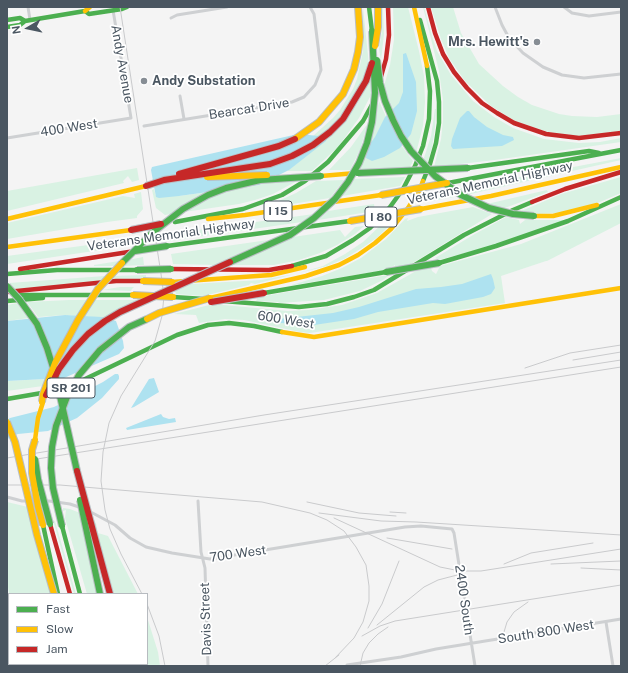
<!DOCTYPE html>
<style>
body{margin:0}
#map{position:relative;width:628px;height:673px;overflow:hidden;background:#f4f4f4;font-family:"Public Sans",sans-serif}
canvas{display:block}
.frame{position:absolute;inset:0;border:8px solid #4a5661;pointer-events:none}
.legend{position:absolute;left:8px;top:593px;width:140px;height:72px;box-sizing:border-box;background:#fff;border:1px solid #b7bbc0;margin:0;padding:5px 7px;list-style:none;font-size:12px;color:#4a5661}
.legend li{display:flex;align-items:center;gap:8px;height:20px}
.legend b{width:20px;border:1px solid #b7bbc0}
.north{position:absolute;left:8px;top:8px;width:40px;height:40px;-webkit-text-stroke:3px #fff;paint-order:stroke;rotate:261deg;font-size:11px;font-weight:700;line-height:16px;text-align:center;color:#4a5661}
.north::after{content:'';display:block;margin:auto;width:14px;height:18px;background:#4a5661;clip-path:polygon(50% 0,100% 100%,50% 72%,0 100%)}
</style>
<div id="map">
<canvas width="628" height="673"></canvas>
<div class="frame"></div>
<ul class="legend">
<li><b style="height:5px;background:#4caf50"></b>Fast</li>
<li><b style="height:5px;background:#ffc107"></b>Slow</li>
<li><b style="height:5px;background:#c62828"></b>Jam</li>
</ul>
<div class="north">N</div>
</div>
<script>
const context = document.querySelector('canvas').getContext('2d');
context.lineJoin = 'round';
function fill(path, color) {
  context.fillStyle = color;
  context.fill(path, 'evenodd');
}
function shape(rows) {
  const path = new Path2D();
  for (const r of rows) {
    path.moveTo(r[0], r[1]);
    for (let i = 2; i < r.length; i += 2) path.lineTo(r[i], r[i + 1]);
  }
  return path;
}
function stroke(path, color, width, dash) {
  context.strokeStyle = color;
  context.lineWidth = width;
  context.lineCap = dash ? 'butt' : 'round';
  context.setLineDash(dash || []);
  context.stroke(path);
}
function label(font, color, halo, rows, align = 'center') {
  context.font = font + ' "Public Sans",sans-serif';
  context.lineWidth = 3.5;
  context.setLineDash([]);
  context.textBaseline = 'middle';
  context.strokeStyle = halo;
  context.fillStyle = color;
  for (const [text, x, y, turn = 0] of rows) {
    context.save();
    context.translate(x, y);
    context.rotate((+turn || 0) * Math.PI / 180);
    context.textAlign = isNaN(turn) ? turn : align;
    if (halo) context.strokeText(text, 0, 0);
    context.fillText(text, 0, 0);
    context.restore();
  }
}
fill(shape([
 [363,7,369,65,362,84,345,112,338,120,320,136,313,136,333,118,340,110,353,89,357,79,363,51],
 [381,7,383,7,383,11,384,34,381,61,379,49,382,31],
 [393,7,408,7,419,51,424,76,425,102,423,126,416,153,403,133,395,118,384,86,390,65,394,40],
 [423,7,424,7,432,36,437,51,451,75,473,101,494,117,513,128,544,139,579,143,600,142,621,138,621,142,495,160,434,167,441,139,443,120,443,100,439,71],
 [431,7,453,7,461,33,479,64,503,86,518,97,532,105,559,114,572,116,597,117,621,114,621,131,578,136,548,132,515,121,491,106,465,81,449,58,441,39],
 [371,78,372,93,359,118,338,147,312,171,287,171,327,138,344,121,357,104],
 [379,101,387,119,401,145,413,161,409,169,359,170,371,141],
 [435,109,436,109,435,128,432,147,427,165,423,161,431,136],
 [368,123,360,150,350,170,329,170,351,147],
 [621,158,621,160,466,195,457,189],
 [137,168,139,180,132,182,128,176,123,181,124,183,7,211,7,191],
 [405,177,400,186,342,196,354,179],
 [621,177,621,193,593,205,558,213,540,214,519,212,561,194],
 [344,180,330,198,273,207,272,204,296,193,316,181],
 [297,181,273,194,255,200,239,204,184,212,209,197,233,189,259,185,264,182],
 [154,189,156,196,179,196,208,192,192,200,171,214,165,215,156,208,152,190],
 [547,190,548,192,502,209,487,204],
 [446,191,454,197,431,201,435,193],
 [141,192,143,209,137,216,137,218,107,222,7,239,7,223,123,196,135,198,134,194],
 [374,204,375,211,318,220,328,211],
 [621,204,621,223,547,261,546,261,501,276,505,303,310,333,300,332,244,320,225,319,199,323,196,315,174,314,213,304,288,311,308,310,342,305,377,293,416,271,431,268,432,271,436,274,440,266,521,244],
 [473,207,492,214,408,266,395,268,395,265,386,270,288,286,322,276,342,268,361,258,386,239,405,219,408,218,407,221,418,217],
 [314,214,302,222,169,241,168,234],
 [506,217,519,220,520,224,525,220,565,220,511,241,439,260,435,258,473,235],
 [394,221,378,237,362,248,344,259,327,266,255,284,251,283,249,285,203,296,176,294,175,291,191,284,261,280,295,274,323,266,345,254,363,242,384,222],
 [364,226,355,234,337,245,320,253,299,260,274,265,233,265,293,237,340,230,345,237,355,227],
 [140,238,140,239,134,245,7,264,7,256],
 [268,240,214,265,173,264,171,254],
 [143,257,144,265,122,266,128,260],
 [119,261,114,266,94,266,94,265],
 [146,275,146,280,108,282,112,276],
 [388,275,388,276,383,280,360,291,324,300,279,303,278,302,256,301,258,297],
 [105,276,100,282,15,289,9,283],
 [120,287,134,287,132,289,131,291,102,290],
 [69,300,87,300,77,316,65,315,38,317,27,302],
 [94,300,137,300,103,318,83,316],
 [18,303,29,318,7,321,7,305],
 [45,379,43,386,7,391,7,381],
 [7,502,28,507,52,594,9,594,7,580],
 [63,508,70,509,80,513,97,594,87,594,65,518,66,510,63,511],
 [53,520,55,521,76,594,74,594],
 [94,521,96,523,98,533,108,536,138,594,114,594],
 [147,617,158,652,160,666,134,666,134,664,147,664]
]), '#d9f2e3');
fill(shape([
 [406,53,416,82,417,111,411,134,400,148,384,157,372,161,366,158,367,148,375,137,385,117,399,103,403,92,403,54],
 [467,111,469,111,474,117,487,127,503,135,513,137,514,140,502,146,453,149,451,146,452,139,460,118],
 [298,134,319,136,327,138,326,141,289,170,259,185,179,196,159,198,156,197,151,170,152,167],
 [491,274,493,279,495,288,491,294,483,297,445,304,433,303,378,312,354,319,314,325,280,323,276,321,278,319,333,313,359,307,416,289,441,287,462,284],
 [65,315,102,317,116,321,123,341,124,348,119,354,64,378,7,381,7,321],
 [115,374,118,374,119,376,119,379,102,398,77,418,48,431,18,434,9,437,7,442,7,420,10,418,54,407,103,382],
 [154,378,159,392,134,407,131,408,149,379],
 [161,414,163,417,169,419,175,418,176,422,127,430,126,428]
]), '#aee2f0');
stroke(shape([
 [28,7,30,20],
 [495,7,502,25,509,38,523,53,543,67,562,75,584,78,621,74],
 [564,7,572,13,589,16,621,12],
 [171,18,177,15,227,7],
 [180,96,184,119],
 [144,126,292,102,304,97,315,85,321,70,314,14,310,7],
 [7,138,131,118,113,10],
 [7,497,22,501,49,501,70,504,82,508],
 [198,501,201,552,205,568,208,666],
 [87,510,115,525,130,538,146,547,172,553,210,559,405,527,421,526,452,529,454,533,475,666],
 [606,622,613,666],
 [347,665,401,657,436,649,621,619]
]), '#ced0d2', 3);
stroke(shape([
 [369,7,372,31],
 [7,20,20,18,25,21],
 [420,20,437,81,439,102,439,123,436,143,430,164,423,181],
 [7,27,20,25,25,21,85,11,89,14,122,9,127,7],
 [468,168,589,151,599,153],
 [448,183,621,150],
 [175,222,243,209,282,195,305,181,328,162,363,121,374,101],
 [167,246,350,221],
 [439,263,496,246,568,221,621,197],
 [292,266,326,256,353,240,370,228,390,207,403,189,415,166,423,146,429,119,430,91,427,66],
 [7,274,57,270,137,270],
 [264,293,386,272],
 [15,295,133,295],
 [173,297,204,299],
 [7,301,43,298],
 [223,301,299,307,327,304,354,297,374,290,464,235,513,210,532,202],
 [7,399,59,390,83,380,177,335,208,325,229,323,254,326,282,332],
 [43,525,58,594],
 [62,526,80,594],
 [7,603,9,603],
 [75,664,75,666],
 [90,664,91,666],
 [112,664,112,666]
]), '#4caf50', 4.5);
stroke(shape([
 [414,7,427,66],
 [85,11,90,7],
 [321,176,356,173],
 [421,209,491,196,621,167],
 [534,216,553,216,597,205],
 [7,219,146,186],
 [208,219,245,215,381,195],
 [7,247,131,230],
 [172,282,271,275,305,267],
 [210,298,306,276,339,265,358,255,375,243,391,229,408,208,419,191,423,181],
 [282,332,314,337,621,288],
 [35,440,38,418,44,399],
 [7,645,9,657],
 [10,664,10,666],
 [99,664,100,666],
 [130,664,130,666]
]), '#ffc107', 4.5);
stroke(shape([
 [428,7,435,33,443,54,454,72,467,88,482,103,497,113,514,123,546,134,579,138,621,133],
 [380,80,386,59,389,35,388,7],
 [532,202,565,189,621,172],
 [20,269,135,251],
 [171,269,269,270,292,266],
 [7,292,116,281,143,281],
 [50,524,70,594],
 [61,664,62,666]
]), '#c62828', 4.5);
stroke(shape([
 [120,7,161,274,164,296,162,316,155,341,121,396,109,423,103,452,101,481,105,510,110,529,121,554,142,594],
 [147,604,159,636,165,666]
]), '#c9cacc', 1);
stroke(shape([
 [573,360,621,352],
 [525,368,570,353,621,345],
 [7,458,264,415,621,360],
 [37,459,621,367],
 [7,485,60,485,262,502,310,513,327,520,344,531,356,547,366,565,369,586,369,601,363,622,354,638,335,658],
 [307,502,359,513,396,516],
 [390,512,406,513],
 [319,513,381,521,416,522,621,535],
 [334,518,440,567,460,571,481,571,621,549],
 [387,538,452,549],
 [504,564,531,553,593,543],
 [551,564,621,561],
 [581,568,621,570],
 [377,625,424,587,438,580,461,574],
 [368,628,382,604,399,561],
 [504,632,507,622,514,612,528,602],
 [362,636,380,626,395,621,621,585],
 [325,666,339,655],
 [360,666,363,653,369,643,378,634,388,627]
]), '#c9cacc', 1);
const fastBridge = shape([
 [377,60,380,83,385,101,393,120,401,136,411,151,435,176,461,195,489,208,513,214,534,216],
 [358,173,468,168],
 [135,251,167,246],
 [230,262,290,235,314,218,335,199,348,182,359,163,367,143,372,122,375,93,372,31],
 [122,263,152,233,183,209,208,195,226,188,260,180,321,176],
 [137,270,171,269],
 [386,272,439,263],
 [7,286,19,299,37,324,47,348,55,374,77,471],
 [35,459,38,479,50,524],
 [80,500,100,594],
 [62,526,53,488,51,468,52,447,56,426,67,397,79,375,100,350,129,327,147,319]
]);
const slowBridge = shape([
 [375,46,378,27,378,7],
 [295,139,319,122,343,94,354,69,358,52,360,37,358,7],
 [207,177,267,175],
 [381,195,447,183],
 [350,221,421,209],
 [143,281,172,282],
 [133,295,173,297],
 [147,319,159,313,210,298],
 [42,402,43,394,55,363,78,320,98,289,122,263],
 [7,422,15,442,37,535,54,594],
 [35,440,32,450,32,473,38,507,43,525]
]);
const jamBridge = shape([
 [179,174,279,146,295,139],
 [146,186,164,180,270,164,292,156,313,145,330,132,343,119,366,81,372,63],
 [131,230,161,224],
 [211,302,264,293],
 [46,395,59,369,73,350,88,334,105,321,120,312,230,262],
 [77,471,110,594]
]);
stroke(fastBridge, '#b9bec3', 8, []);
stroke(slowBridge, '#b9bec3', 8, []);
stroke(jamBridge, '#b9bec3', 8, []);
stroke(fastBridge, '#4caf50', 6);
stroke(slowBridge, '#ffc107', 6);
stroke(jamBridge, '#c62828', 6);
for (const [x, y, r, color] of [
 [537,42,4,"#868d94"],
 [144,81,4,"#868d94"]
]) {
  const dot = new Path2D();
  dot.arc(x, y, r, 0, 2 * Math.PI);
  context.fillStyle = color;
  context.fill(dot);
  stroke(dot, '#fff', 1.5);
}
for (const [x, y, w] of [
 [278,211,28],
 [381,217,32],
 [71,388,48]
]) {
  const box = new Path2D();
  box.roundRect(x - w / 2, y - 10, w, 20, 3);
  context.fillStyle = '#fff';
  context.fill(box);
  stroke(box, '#4a5661', 1);
}
label('bold 12px', '#4a5661', null, [
 ["I 15",278,211],
 ["I 80",381,217],
 ["SR 201",71,388]
]);
label('bold 13px', '#4a5661', '#fff', [
 ["Mrs. Hewitt's",529,42],
 ["Andy Substation",152,81,"left"]
], 'right');
label('13px', '#4a5661', '#fff', [
 ["Andy Avenue",122,64,80],
 ["Bearcat Drive",249,109,-9],
 ["400 West",69,128,-9],
 ["Veterans Memorial Highway",490,183,-12],
 ["Veterans Memorial Highway",171,235,-8],
 ["600 West",286,320,9],
 ["700 West",238,554,-8],
 ["2400 South",464,600,82],
 ["Davis Street",206,619,-92],
 ["South 800 West",546,632,-9]
]);
</script>
